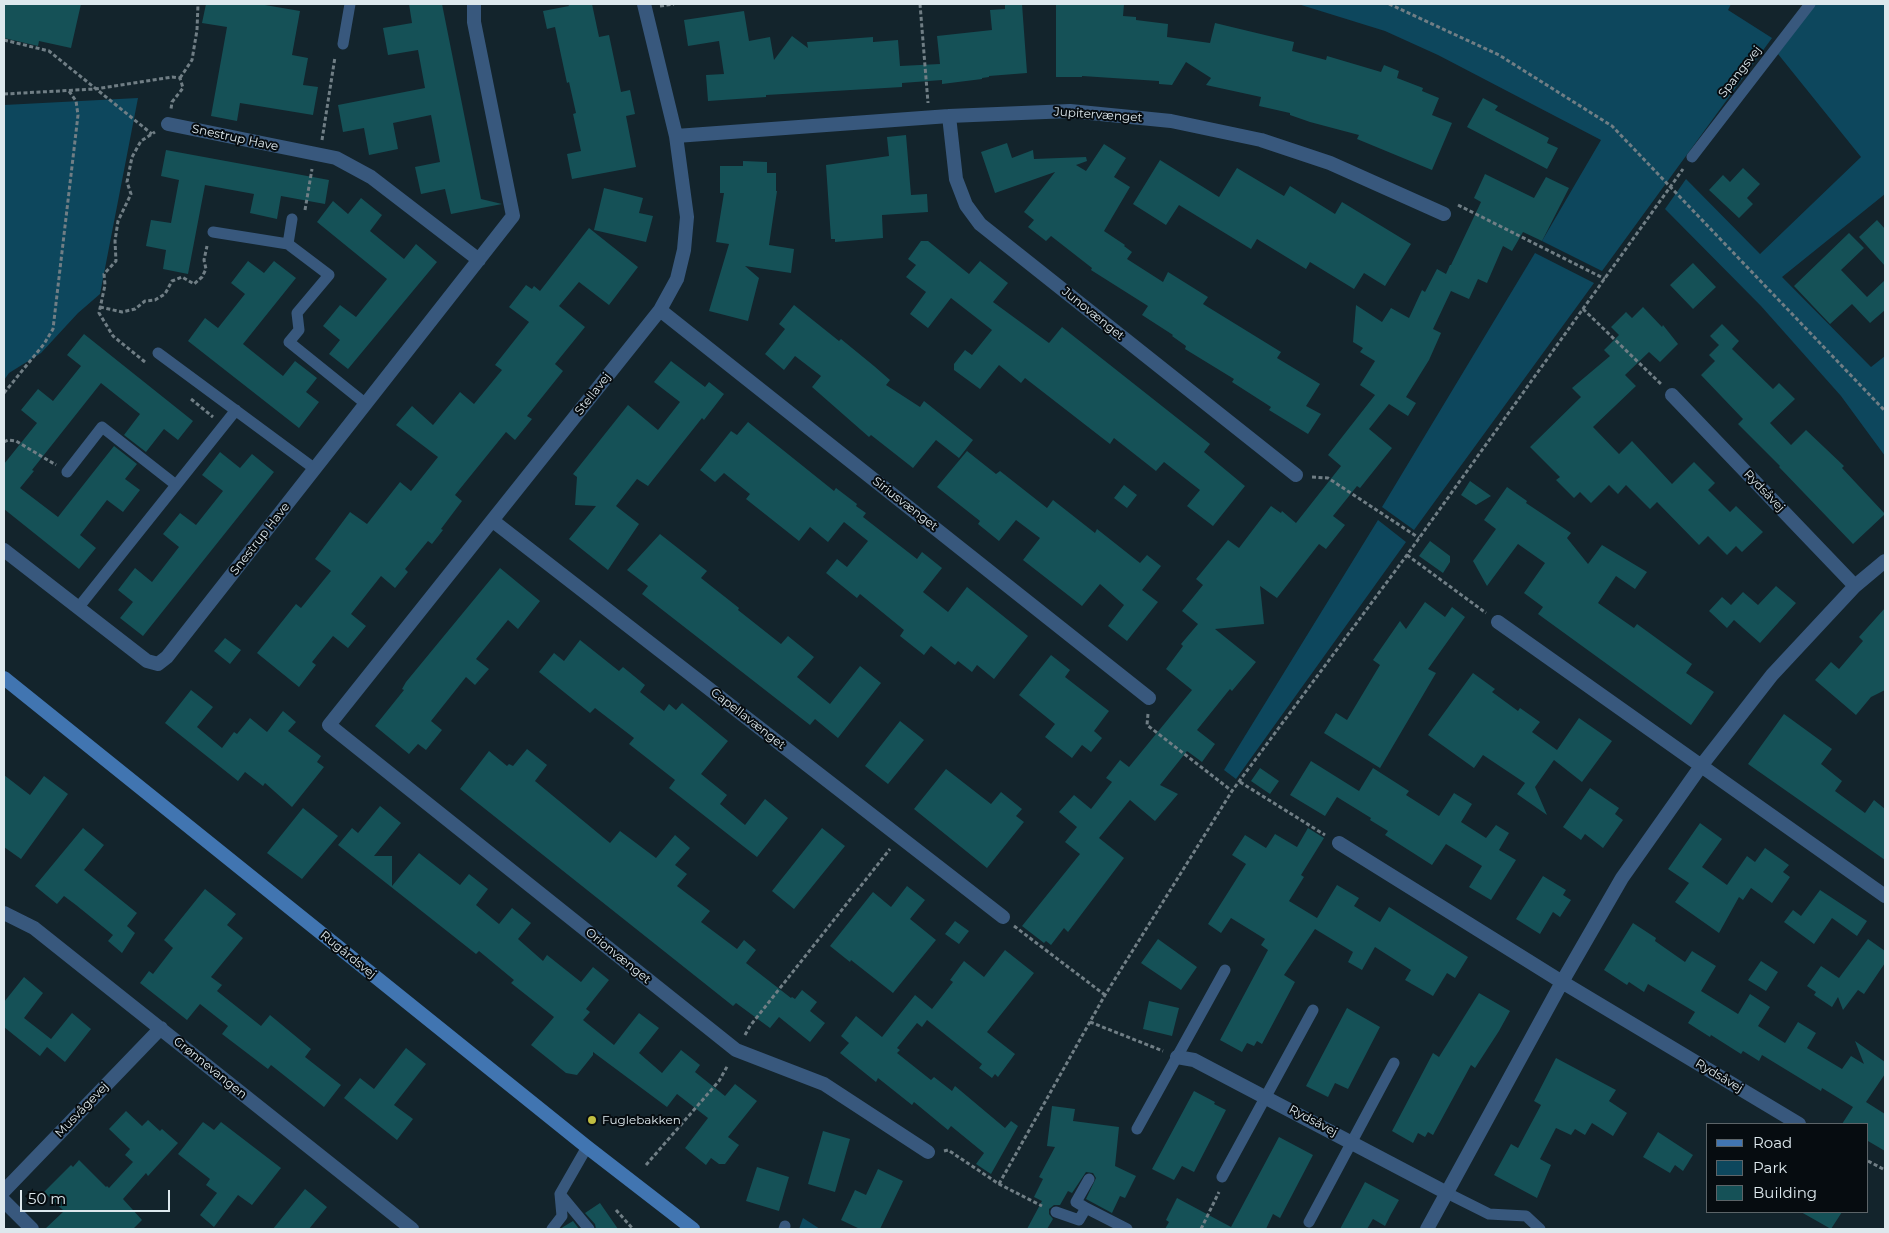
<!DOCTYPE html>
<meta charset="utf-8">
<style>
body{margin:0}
#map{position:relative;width:1889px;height:1233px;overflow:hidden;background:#13242c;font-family:Montserrat,sans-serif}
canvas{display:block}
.frame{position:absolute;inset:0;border:5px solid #dde8ed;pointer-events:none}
.legend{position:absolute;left:1706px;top:1123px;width:162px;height:90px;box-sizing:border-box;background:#060c10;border:1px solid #5c6468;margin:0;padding:6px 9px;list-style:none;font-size:15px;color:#dde8ed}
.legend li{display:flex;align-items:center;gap:10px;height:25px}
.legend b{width:25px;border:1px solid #5c6468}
.scale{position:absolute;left:20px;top:1190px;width:150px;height:22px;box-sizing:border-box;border:2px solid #dde8ed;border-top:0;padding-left:6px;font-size:15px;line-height:18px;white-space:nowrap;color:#dde8ed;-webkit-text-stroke:4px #060c10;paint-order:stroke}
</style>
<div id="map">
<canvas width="1889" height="1233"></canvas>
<div class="frame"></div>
<ul class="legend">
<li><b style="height:6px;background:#4175b1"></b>Road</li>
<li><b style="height:14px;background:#0d475d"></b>Park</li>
<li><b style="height:14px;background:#155157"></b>Building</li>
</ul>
<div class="scale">50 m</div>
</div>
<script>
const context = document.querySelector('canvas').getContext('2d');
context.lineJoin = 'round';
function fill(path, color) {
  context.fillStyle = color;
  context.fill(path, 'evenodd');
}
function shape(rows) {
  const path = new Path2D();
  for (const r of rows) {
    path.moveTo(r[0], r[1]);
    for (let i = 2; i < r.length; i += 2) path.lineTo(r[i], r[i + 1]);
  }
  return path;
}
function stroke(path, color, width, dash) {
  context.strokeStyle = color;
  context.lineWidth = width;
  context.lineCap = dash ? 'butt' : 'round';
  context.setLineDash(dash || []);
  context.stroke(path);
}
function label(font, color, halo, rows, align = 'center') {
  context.font = font + ' Montserrat,sans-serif';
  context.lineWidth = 4;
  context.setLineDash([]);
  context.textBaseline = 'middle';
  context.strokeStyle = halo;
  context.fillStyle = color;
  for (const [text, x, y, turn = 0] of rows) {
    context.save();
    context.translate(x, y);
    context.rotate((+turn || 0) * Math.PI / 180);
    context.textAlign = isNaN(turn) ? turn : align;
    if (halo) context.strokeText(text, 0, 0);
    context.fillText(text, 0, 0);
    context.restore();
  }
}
fill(shape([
 [1298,4,1731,4,1728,10,1772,38,1602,271,1542,241,1601,140,1438,55,1385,31],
 [1815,4,1885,4,1885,194,1782,277,1871,367,1885,356,1885,456,1841,396,1761,306,1665,209,1686,179,1760,254,1861,157,1778,54],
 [138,98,100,294,78,313,41,353,9,373,4,380,4,105],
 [1535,253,1594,283,1414,530,1382,507],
 [1378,520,1406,542,1236,779,1224,770],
 [803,1218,820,1229,799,1229]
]), '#0d475d');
fill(shape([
 [4,4,81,4,71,48,39,41,38,46,4,38],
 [206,4,259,4,300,11,292,55,308,58,303,85,318,87,313,115,240,103,237,121,211,116,227,27,202,23],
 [409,4,442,4,481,199,502,204,451,214,445,189,421,194,415,167,440,162,431,115,393,123,398,149,369,155,364,128,343,132,338,105,425,88,418,50,388,55,383,28,412,23],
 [568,4,592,4,599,37,609,35,621,92,630,90,635,114,626,116,636,167,572,179,567,154,581,151,573,114,576,113,569,82,567,83,555,27,547,29,543,11,569,6],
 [1005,4,1022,4,1027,73,989,76,989,77,982,78,982,79,942,84,942,80,902,83,902,87,766,95,766,97,708,101,706,75,724,74,719,41,688,46,684,20,744,11,749,41,770,37,774,60,792,36,808,48,807,42,873,37,873,42,898,40,900,66,940,64,937,36,992,30,990,10,1005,9],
 [1056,4,1124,4,1123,16,1136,17,1136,20,1168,24,1167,37,1210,43,1215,23,1294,42,1292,51,1326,60,1327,56,1381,72,1384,65,1399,71,1397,78,1423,88,1422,91,1439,98,1432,115,1452,123,1432,170,1357,139,1359,135,1310,122,1290,115,1290,113,1259,106,1261,97,1206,85,1211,78,1186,62,1172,85,1159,84,1159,81,1082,76,1082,77,1056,77],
 [1483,98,1498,106,1495,110,1549,138,1547,143,1558,148,1547,169,1467,127],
 [906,135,911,195,927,194,928,212,882,215,883,238,835,242,835,239,831,239,826,165,889,156,887,137],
 [1007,143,1012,158,1033,150,1034,159,1086,157,1087,161,1076,165,1086,171,1104,144,1126,158,1114,177,1130,187,1104,231,1125,245,1124,246,1132,252,1127,259,1163,282,1168,272,1208,297,1203,304,1281,352,1277,358,1320,384,1306,406,1321,414,1308,434,1269,410,1271,407,1232,382,1234,379,1185,349,1186,346,1172,336,1173,335,1142,315,1148,306,1091,270,1092,268,1051,236,1046,241,1028,227,1034,220,1024,212,1055,172,995,193,981,152],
 [166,150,329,180,325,204,281,196,277,219,250,213,254,194,205,185,188,274,163,269,166,250,146,246,151,220,171,223,179,180,161,176],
 [1160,160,1219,197,1237,168,1284,196,1290,186,1335,214,1342,202,1411,244,1385,286,1364,273,1354,289,1310,262,1306,269,1257,239,1251,249,1179,205,1166,225,1133,204],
 [743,161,767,162,767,173,776,173,776,191,777,191,769,245,794,249,791,273,745,266,759,278,748,321,709,311,729,244,716,242,724,193,720,193,720,166,743,166],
 [1743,168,1760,184,1747,198,1753,204,1739,218,1709,190,1723,175,1730,182],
 [1485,174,1534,198,1546,177,1569,188,1542,241,1523,232,1512,251,1503,246,1487,283,1478,279,1469,299,1451,291,1433,329,1441,333,1429,360,1406,397,1416,403,1408,416,1389,404,1369,429,1392,448,1360,488,1357,486,1333,516,1345,525,1326,549,1319,544,1277,598,1260,586,1264,624,1215,629,1256,662,1232,691,1230,689,1197,730,1215,744,1202,762,1187,751,1160,785,1178,794,1155,821,1130,800,1099,838,1124,858,1068,932,1064,928,1051,945,1046,941,1044,943,1022,926,1080,854,1065,842,1077,827,1059,812,1074,795,1091,809,1112,782,1106,778,1120,760,1129,767,1192,690,1166,669,1183,646,1181,644,1198,624,1182,611,1203,585,1196,579,1228,540,1239,548,1271,506,1281,513,1282,511,1296,523,1341,466,1328,455,1375,395,1360,385,1375,361,1360,352,1363,348,1353,342,1356,305,1382,322,1391,308,1409,318,1422,290,1425,292,1437,269,1446,274,1450,265,1451,265,1481,202,1474,198],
 [604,188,643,198,639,213,653,216,646,242,594,230],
 [361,198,382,215,370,231,404,259,416,244,437,262,348,369,329,354,340,340,323,326,340,305,356,317,387,279,317,222,333,201,348,214],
 [1877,220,1885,229,1885,266,1859,237],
 [589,228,638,267,609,305,579,282,559,306,585,327,555,364,563,371,527,416,532,419,515,440,506,432,455,495,462,501,441,529,443,530,432,544,428,541,405,569,408,572,395,588,381,576,351,614,366,626,348,648,333,636,312,662,316,665,299,687,257,653,296,604,301,608,331,571,315,559,350,512,367,524,400,482,411,491,438,457,396,425,412,406,433,425,460,392,474,404,502,370,495,365,529,322,509,307,526,285,532,289,534,286,540,291],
 [1849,233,1864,248,1841,270,1867,297,1885,280,1885,310,1870,323,1852,304,1830,324,1794,286],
 [921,241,928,241,969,274,980,261,1008,283,993,302,1049,343,1062,327,1210,444,1204,452,1245,486,1213,526,1187,506,1200,490,1164,462,1156,471,1114,438,1110,444,1025,378,1021,383,999,365,980,389,954,370,954,364,965,350,972,355,992,330,951,298,928,328,910,314,926,292,906,277,916,265,908,259],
 [248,261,264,273,274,261,296,278,243,344,283,376,295,361,317,378,306,392,319,402,299,428,188,341,205,318,218,328,245,294,231,283],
 [1693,263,1716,287,1693,309,1670,285],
 [794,305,839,341,841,339,874,366,890,380,886,385,920,407,924,401,973,440,959,458,936,440,913,468,871,435,869,437,812,387,821,376,795,356,784,370,765,354,785,329,779,324],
 [1643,307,1662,327,1663,325,1678,344,1660,362,1649,352,1625,375,1636,386,1593,427,1619,454,1632,441,1672,484,1694,462,1715,483,1708,490,1730,512,1736,506,1763,532,1742,552,1736,546,1727,555,1708,536,1699,545,1657,502,1650,509,1626,485,1618,494,1609,485,1591,503,1580,492,1574,498,1556,480,1560,477,1530,447,1581,397,1572,388,1610,356,1604,350,1619,335,1611,327,1626,312,1632,318],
 [1722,324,1739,341,1732,349,1773,389,1779,383,1795,399,1770,423,1791,445,1806,430,1844,466,1842,468,1885,514,1853,544,1779,467,1780,466,1738,424,1743,419,1701,375,1715,361,1709,355,1719,345,1710,336],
 [84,334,193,421,178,440,164,429,146,452,124,435,140,414,101,383,32,470,34,471,20,488,58,517,114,446,137,464,125,479,140,490,123,512,107,500,80,535,96,548,79,569,4,509,4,464,37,423,21,410,38,389,53,401,81,366,67,355],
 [671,361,705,387,709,382,724,394,704,420,702,418,648,486,637,479,616,506,639,524,608,570,569,539,596,506,575,505,577,477,573,474,628,405,658,430,680,402,654,382],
 [748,422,834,491,836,488,857,504,856,506,866,513,863,517,917,559,922,552,942,568,923,592,948,612,967,587,1028,636,994,679,977,665,972,672,958,661,955,665,931,646,924,655,900,636,904,630,860,594,857,598,826,573,837,559,847,567,868,541,844,522,828,542,810,527,799,541,746,499,750,494,724,473,715,482,700,470,731,431,737,435],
 [967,451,996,474,1000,471,1047,508,1053,500,1095,533,1097,529,1140,563,1147,555,1161,566,1142,590,1158,602,1127,641,1108,626,1124,605,1100,584,1082,606,1023,560,1040,538,1016,520,999,541,978,524,980,521,937,487],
 [220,452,240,468,252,454,274,472,143,636,120,618,133,602,118,590,135,568,152,582,179,547,163,534,180,513,196,525,223,491,202,475],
 [1470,481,1491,496,1476,505,1461,495],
 [1124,485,1137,495,1127,508,1114,498],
 [1507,487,1527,501,1526,503,1571,533,1567,538,1588,564,1602,545,1647,572,1635,589,1616,576,1598,603,1634,628,1637,624,1692,664,1686,673,1714,692,1691,725,1538,614,1543,607,1524,593,1545,563,1518,544,1487,586,1473,561,1496,529,1484,520],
 [660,534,707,571,701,578,739,608,738,610,781,644,788,636,814,657,797,677,830,704,860,666,881,683,838,738,815,719,810,725,642,594,648,586,627,570],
 [1430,541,1450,556,1450,562,1443,573,1419,556],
 [500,568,540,601,518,629,508,620,476,659,489,669,475,685,466,677,431,721,442,730,426,750,418,744,409,754,375,726,404,690,402,689,406,682],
 [1776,586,1796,603,1760,643,1734,620,1727,628,1709,611,1722,597,1731,605,1743,592,1758,605],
 [1425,602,1445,617,1452,607,1465,617,1428,669,1436,673,1380,768,1324,733,1336,713,1347,720,1380,665,1373,660,1400,621,1406,629],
 [1885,608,1885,690,1871,697,1856,715,1815,680,1831,662,1839,669,1863,641,1859,637],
 [225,638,241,650,230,664,214,651],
 [580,640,619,671,623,667,645,685,640,692,664,711,669,704,676,710,682,703,728,741,701,774,727,795,720,804,745,825,765,799,788,818,757,857,669,788,675,780,629,744,634,738,595,708,590,713,539,672,554,653,564,661],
 [1051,655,1070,670,1065,677,1109,711,1094,731,1102,738,1091,752,1082,745,1072,758,1045,737,1055,724,1019,695],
 [1473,673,1495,689,1492,692,1518,711,1520,708,1540,722,1532,732,1557,750,1579,718,1612,741,1582,782,1554,760,1535,787,1547,815,1517,794,1525,783,1483,755,1474,768,1428,735],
 [191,690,213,707,197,727,222,748,234,732,237,734,250,718,267,732,283,711,296,722,288,731,321,756,317,762,324,767,292,807,265,783,263,786,245,772,238,781,165,723],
 [1784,714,1832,749,1821,764,1842,781,1835,791,1865,813,1874,800,1885,809,1885,860,1748,764],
 [900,721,924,740,888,784,865,766],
 [527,749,547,765,535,781,610,843,620,831,656,858,675,835,690,848,675,865,687,874,677,886,710,911,701,922,737,949,744,940,756,950,746,963,791,998,792,997,795,999,802,990,817,1002,810,1011,825,1023,810,1042,779,1017,770,1028,736,1003,733,1006,460,789,489,751,507,766,509,764,513,766],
 [1311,761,1359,791,1373,768,1409,791,1406,795,1439,816,1454,793,1472,804,1461,822,1486,838,1496,825,1509,833,1499,850,1516,860,1491,900,1469,887,1482,866,1446,844,1432,865,1385,835,1388,831,1370,820,1371,818,1337,797,1325,816,1290,795],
 [1260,768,1279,781,1270,794,1251,781],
 [946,769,991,804,1001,792,1022,809,1016,816,1024,822,987,868,914,809],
 [4,775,30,795,44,776,68,794,21,859,4,847],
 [1590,788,1619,808,1615,814,1623,820,1603,848,1585,834,1581,840,1563,827],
 [380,806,401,823,374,856,392,856,392,886,419,853,460,885,469,874,488,889,476,905,499,924,512,908,531,923,518,939,543,961,547,955,581,982,593,967,609,980,586,1009,590,1012,583,1020,614,1045,639,1013,659,1028,639,1053,662,1073,681,1050,700,1065,695,1072,725,1096,735,1084,757,1101,728,1137,739,1145,725,1164,719,1164,711,1158,706,1165,685,1148,708,1118,677,1094,667,1107,593,1052,593,1055,577,1075,566,1073,531,1045,554,1017,511,983,514,980,479,951,476,954,338,845,352,828,358,833],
 [303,808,338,836,302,879,267,853],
 [1700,823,1722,839,1702,867,1727,885,1747,856,1755,862,1765,848,1789,865,1783,872,1790,877,1772,903,1751,888,1743,900,1739,897,1719,933,1675,902,1689,883,1668,869],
 [83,828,104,845,84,870,137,913,127,926,135,933,122,953,108,941,113,935,76,905,64,896,57,904,35,886],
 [822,828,845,846,794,909,772,891],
 [1308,828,1324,838,1301,875,1304,877,1289,901,1317,918,1337,885,1359,898,1354,906,1380,922,1389,907,1468,957,1455,978,1447,973,1433,996,1405,980,1411,970,1375,947,1362,970,1348,962,1353,952,1315,929,1284,975,1295,982,1262,1044,1257,1041,1254,1046,1247,1043,1242,1052,1220,1040,1268,950,1261,945,1265,939,1231,918,1221,933,1208,924,1246,864,1232,855,1245,835,1266,848,1275,834,1297,847],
 [1543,876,1566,890,1563,895,1571,900,1560,917,1553,912,1540,934,1516,919],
 [907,886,925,900,910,919,936,940,893,993,851,960,850,962,830,946,873,892,891,907],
 [205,889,236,914,227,925,243,938,211,977,222,985,217,991,261,1026,270,1015,311,1049,305,1057,341,1085,324,1107,271,1065,268,1069,222,1034,228,1026,200,1004,187,1020,140,983,149,971,153,974,173,948,164,940],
 [1820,890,1867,921,1857,936,1832,918,1814,944,1784,922,1793,910,1801,916],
 [955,921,969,931,959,944,945,934],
 [1633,923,1656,938,1655,941,1685,962,1692,951,1716,966,1701,991,1738,1014,1750,994,1770,1007,1758,1026,1785,1043,1798,1022,1816,1033,1807,1048,1842,1069,1851,1056,1864,1064,1855,1041,1885,1062,1885,1074,1866,1102,1885,1114,1885,1151,1868,1141,1868,1124,1842,1124,1853,1107,1822,1088,1821,1091,1762,1055,1759,1061,1743,1051,1741,1054,1711,1035,1710,1037,1688,1023,1695,1012,1648,984,1644,992,1629,982,1627,985,1604,970],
 [1158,939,1197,967,1181,990,1141,963],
 [1868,939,1885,951,1885,963,1864,994,1858,990,1843,1010,1838,997,1832,1007,1814,995,1816,992,1807,986,1821,966,1839,978],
 [1005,950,1034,973,987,1032,1015,1054,998,1077,995,1074,992,1078,979,1068,982,1064,927,1020,922,1027,917,1023,897,1048,900,1050,897,1053,931,1080,934,1077,952,1091,955,1086,1005,1128,1011,1121,1018,1126,991,1174,976,1164,984,1153,951,1126,948,1130,914,1102,912,1105,878,1078,876,1082,840,1053,849,1043,841,1036,856,1016,882,1037,915,995,932,1009,953,982,950,980,964,961,984,977],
 [1761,961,1778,972,1766,991,1748,980],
 [24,977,43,993,24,1018,51,1039,72,1013,91,1029,65,1062,47,1047,40,1056,4,1027,4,1002],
 [1479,993,1510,1011,1499,1031,1475,1068,1471,1065,1433,1135,1428,1132,1425,1137,1418,1133,1413,1143,1392,1131,1433,1053,1439,1057],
 [1149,1001,1179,1008,1172,1036,1143,1029],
 [1347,1008,1380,1027,1348,1089,1335,1083,1328,1097,1306,1086],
 [406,1048,426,1064,394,1105,413,1119,397,1140,344,1098,360,1078,374,1089],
 [1556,1058,1616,1090,1609,1101,1627,1113,1613,1136,1592,1123,1585,1135,1575,1129,1571,1135,1556,1128,1540,1159,1551,1165,1537,1198,1494,1175,1511,1144,1518,1148,1541,1105,1534,1101],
 [1194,1091,1215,1102,1214,1104,1226,1110,1194,1172,1182,1166,1174,1180,1152,1169],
 [1052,1106,1075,1109,1073,1121,1119,1127,1115,1166,1136,1176,1125,1198,1120,1196,1112,1213,1086,1199,1096,1178,1093,1173,1086,1172,1072,1193,1068,1191,1060,1205,1054,1205,1049,1209,1049,1214,1053,1219,1047,1229,1027,1229,1042,1201,1034,1197,1043,1179,1039,1177,1055,1147,1047,1146],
 [126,1111,142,1126,148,1120,160,1131,162,1129,178,1143,148,1176,146,1173,123,1199,142,1220,133,1229,45,1229,64,1211,44,1192,71,1165,73,1167,79,1160,106,1187,107,1186,109,1188,133,1162,125,1155,130,1149,109,1129],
 [203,1122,214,1130,221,1122,281,1168,252,1205,238,1195,214,1227,200,1215,217,1193,206,1185,210,1179,178,1154],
 [823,1131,850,1139,835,1192,808,1184],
 [1658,1132,1693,1155,1683,1171,1675,1165,1670,1173,1643,1157],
 [1279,1137,1313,1155,1280,1218,1273,1214,1266,1229,1165,1229,1169,1222,1166,1220,1177,1198,1231,1227],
 [757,1167,789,1177,779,1211,746,1201],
 [878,1169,903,1181,880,1229,860,1229,841,1220,855,1190,866,1195],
 [1365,1182,1399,1200,1390,1216,1385,1226,1373,1219,1367,1229,1340,1229],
 [305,1189,327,1207,309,1229,273,1229],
 [600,1203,618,1229,596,1229,595,1224,585,1213],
 [1801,1212,1842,1212,1831,1229],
 [573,1221,579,1229,561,1229,563,1227]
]), '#155157');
stroke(shape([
 [920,4,928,103],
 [1389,4,1499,55,1612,126,1885,411],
 [660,6,674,4],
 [4,40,49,51,152,134],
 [180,78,192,60,197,30,198,4],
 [4,94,95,89,172,77,180,78,183,88,172,102,171,109],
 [322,140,335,57],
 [1458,205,1605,279],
 [305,210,312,169],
 [100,307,122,312,135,309,145,301,155,300,165,294,172,281,182,277,194,284,202,277,206,269,204,260,207,246],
 [1583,309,1661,384],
 [145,362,113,336,99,313,105,285,104,274,116,261,115,241,118,221,131,194,127,182,132,157,141,141,155,132],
 [4,393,44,344,53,329,78,115,76,101,69,91],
 [191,399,213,417],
 [4,442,8,440,16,441,56,465],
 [1312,477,1328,478,1419,538],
 [1407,555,1486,613],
 [1148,714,1147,725,1232,791],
 [1240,782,1325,835],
 [1014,926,1105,995],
 [1090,1022,1163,1051],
 [745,1035,750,1026,890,849],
 [944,1151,948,1150,999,1184,1042,1206],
 [1868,1161,1885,1170],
 [646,1165,719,1081,728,1065],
 [999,1184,1105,995,1232,791,1407,555,1683,169],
 [616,1210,633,1229],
 [1201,1229,1219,1192]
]), '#707e85', 3, [4, 2.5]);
stroke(shape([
 [343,44,350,4],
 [1692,157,1810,4],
 [292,219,288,244,329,275,297,313,299,330,289,342,366,404],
 [213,232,288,244],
 [158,353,315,469],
 [67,472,102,427,176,485],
 [78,608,236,410],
 [1137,1129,1225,970],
 [587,1147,560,1194,589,1229],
 [1222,1177,1313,1010],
 [1447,1193,1489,1214,1526,1216,1540,1229],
 [1086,1208,1076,1202,1089,1179],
 [1056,1212,1079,1220,1086,1208,1127,1229],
 [1309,1222,1394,1063],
 [552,1229,562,1216,560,1194],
 [784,1229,785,1226]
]), '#38587d', 11);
stroke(shape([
 [644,4,676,136,687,217,684,250,677,279,660,310,329,725,736,1050,824,1084,928,1152],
 [949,116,956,179,966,205,980,224,1296,475],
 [168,124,336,158,371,177,479,260],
 [676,136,949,116,1070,111,1171,121,1261,140,1330,163,1444,214],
 [660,310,1149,698],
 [1672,395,1855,586],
 [493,521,1003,917],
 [4,550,147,661,158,664,167,657,513,216,474,22,474,4],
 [1498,622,1885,896],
 [1339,843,1562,982,1799,1124],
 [4,913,34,928,412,1229],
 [1177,1057,1194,1060,1447,1193],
 [4,1191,161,1028],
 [4,1201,32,1229],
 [1427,1229,1562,982,1622,878,1701,766,1772,675,1855,586,1885,561]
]), '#38587d', 14);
stroke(shape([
 [4,678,587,1147,693,1229]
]), '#4175b1', 14);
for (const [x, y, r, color] of [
 [592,1120,5,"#c0be41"]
]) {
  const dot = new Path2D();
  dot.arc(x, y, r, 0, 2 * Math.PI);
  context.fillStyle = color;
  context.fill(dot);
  stroke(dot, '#060c10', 2);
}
label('12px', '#dde8ed', '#060c10', [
 ["Spangsvej",1740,72,-52],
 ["Jupitervænget",1098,115,4],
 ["Snestrup Have",235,138,12],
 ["Junovænget",1093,314,39],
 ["Stellavej",593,394,-52],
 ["Rydsåvej",1764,491,46],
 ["Siriusvænget",905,504,38],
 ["Snestrup Have",260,539,-52],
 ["Capellavænget",748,719,38],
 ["Rugårdsvej",348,955,39],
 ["Orionvænget",618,956,39],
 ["Grønnevangen",210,1068,39],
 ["Rydsåvej",1719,1076,31],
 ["Musvågevej",82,1110,-46],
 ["Rydsåvej",1313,1121,28]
]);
label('12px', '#dde8ed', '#060c10', [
 ["Fuglebakken",602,1120]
], 'left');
</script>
